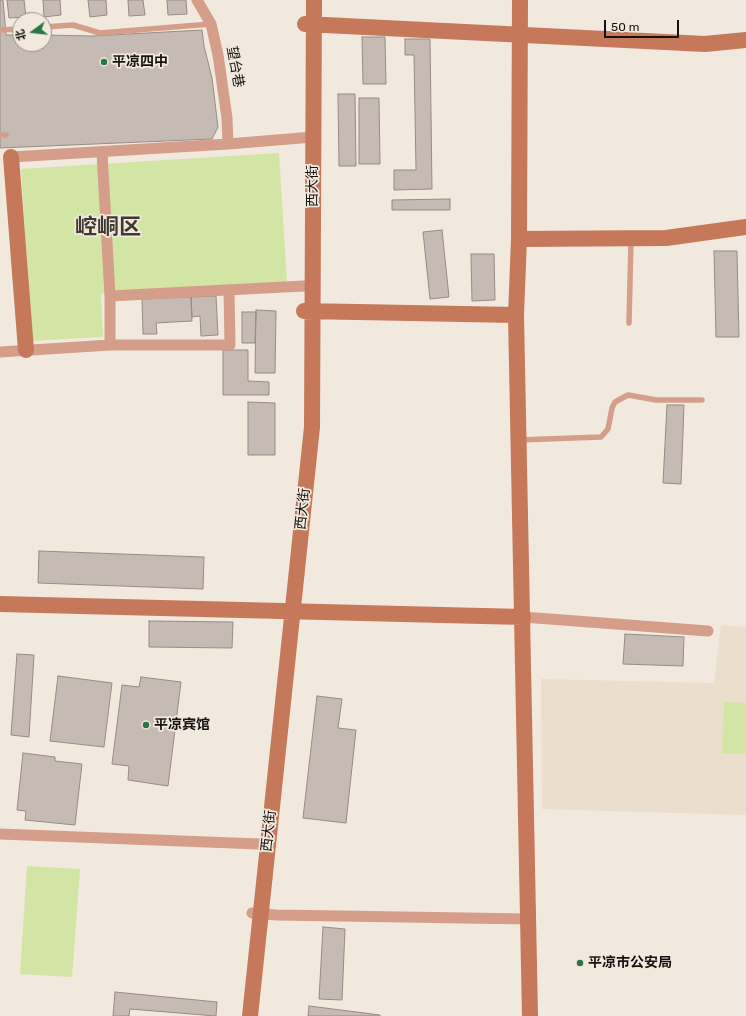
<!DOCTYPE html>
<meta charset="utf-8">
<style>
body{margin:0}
#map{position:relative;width:746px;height:1016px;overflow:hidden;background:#f1e8de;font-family:Rubik,"Noto Sans SC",sans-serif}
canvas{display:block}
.north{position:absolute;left:12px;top:12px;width:40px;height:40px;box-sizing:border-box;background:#f1e8de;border:1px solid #99928b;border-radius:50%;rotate:255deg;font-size:11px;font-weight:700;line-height:16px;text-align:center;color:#15120f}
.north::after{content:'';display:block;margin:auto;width:14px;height:18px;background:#287645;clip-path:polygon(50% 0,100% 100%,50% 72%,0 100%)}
.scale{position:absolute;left:604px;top:20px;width:75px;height:18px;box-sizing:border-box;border:2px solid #15120f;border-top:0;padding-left:5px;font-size:12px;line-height:14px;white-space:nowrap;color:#15120f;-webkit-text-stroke:3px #f1e8de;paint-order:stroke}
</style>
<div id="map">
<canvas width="746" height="1016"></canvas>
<div class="north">北</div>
<div class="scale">50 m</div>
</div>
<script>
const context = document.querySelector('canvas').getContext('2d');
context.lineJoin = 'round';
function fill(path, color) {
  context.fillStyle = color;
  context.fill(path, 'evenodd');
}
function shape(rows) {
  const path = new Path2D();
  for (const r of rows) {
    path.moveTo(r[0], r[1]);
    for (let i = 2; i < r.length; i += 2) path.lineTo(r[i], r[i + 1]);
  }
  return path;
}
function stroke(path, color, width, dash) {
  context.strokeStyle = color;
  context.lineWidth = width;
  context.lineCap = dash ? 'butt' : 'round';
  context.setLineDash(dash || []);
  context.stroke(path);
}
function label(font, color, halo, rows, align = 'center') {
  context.font = font + ' Rubik,"Noto Sans SC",sans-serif';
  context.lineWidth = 3.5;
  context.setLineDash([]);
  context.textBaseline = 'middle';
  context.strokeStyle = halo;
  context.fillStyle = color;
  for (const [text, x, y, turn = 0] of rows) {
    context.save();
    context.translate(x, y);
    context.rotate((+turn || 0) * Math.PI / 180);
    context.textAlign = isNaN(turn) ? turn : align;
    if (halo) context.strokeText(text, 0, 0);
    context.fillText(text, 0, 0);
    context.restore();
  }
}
fill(shape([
 [721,625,746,627,746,815,542,809,541,679,714,683]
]), '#ebdecd');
fill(shape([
 [279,153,287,283,101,294,103,337,32,341,21,169],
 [724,702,746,703,746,754,722,753],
 [27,866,80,869,72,977,20,974]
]), '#d3e5a5');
const building = shape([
 [0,0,3,0,6,35,20,35,20,44,44,44,44,35,92,36,202,30,204,46,212,78,218,127,212,139,0,148,0,0],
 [7,0,24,0,26,17,9,18,7,0],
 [43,0,60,0,61,15,44,17,43,0],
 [88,0,106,0,107,15,90,17,88,0],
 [128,0,143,0,145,15,129,16,128,0],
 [167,0,186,0,187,14,168,15,167,0],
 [362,37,385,37,386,84,363,84,362,37],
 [405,39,430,39,432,189,394,190,394,170,416,170,414,55,405,55,405,39],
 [338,94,355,94,356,166,339,166,338,94],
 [359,98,379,98,380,164,359,164,359,98],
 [450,199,450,210,392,210,392,200,450,199],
 [442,230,449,297,430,299,423,232,442,230],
 [714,251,737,251,739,337,716,337,714,251],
 [471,254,494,254,495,300,472,301,471,254],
 [216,296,218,335,201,336,200,316,192,317,191,297,216,296],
 [191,297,192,321,156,323,157,334,143,334,142,299,191,297],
 [256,310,276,311,275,373,255,373,256,310],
 [242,312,256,312,255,343,242,343,242,312],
 [223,350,248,350,248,381,269,382,269,395,223,395,223,350],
 [248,402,275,403,275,455,248,455,248,402],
 [667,405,684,405,681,484,663,483,667,405],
 [39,551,204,557,203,589,38,583,39,551],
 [149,621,233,622,232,648,149,647,149,621],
 [625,634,684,637,683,666,623,664,625,634],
 [17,654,34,655,29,737,11,735,17,654],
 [58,676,112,683,104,747,50,741,58,676],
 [141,677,181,682,168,786,128,780,129,766,112,764,122,685,139,687,141,677],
 [317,696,342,699,338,728,356,730,346,823,303,818,317,696],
 [23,753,55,757,55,761,82,764,75,825,25,820,26,811,17,810,23,753],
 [323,927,345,929,342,1000,319,999,323,927],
 [115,992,217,1002,216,1016,130,1009,129,1016,113,1016,115,992],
 [309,1006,380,1015,380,1016,308,1016,309,1006]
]);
fill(building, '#c6bab4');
stroke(building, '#978b85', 1);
stroke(shape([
 [44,27,73,25,100,33,211,24],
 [0,30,20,29],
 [0,135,6,135],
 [629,323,631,240],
 [519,440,601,437,608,429,612,408,615,402,628,395,656,400,702,400]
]), '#d49e8a', 5.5);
stroke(shape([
 [197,0,211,24,218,55,227,118,228,144],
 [102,152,110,296],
 [11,157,228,144,313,137],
 [110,345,110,296,304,286],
 [0,352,110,345,230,345,229,290],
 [523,617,708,631],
 [0,834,259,844],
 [252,913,276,915,528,919]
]), '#d49e8a', 11);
stroke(shape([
 [520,0,519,239,516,315,530,1016],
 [305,24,705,44,746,40],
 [11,157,26,350],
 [519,239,666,238,746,227],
 [304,311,516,315],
 [0,604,523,617],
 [250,1016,312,427,314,0]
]), '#c6785b', 16);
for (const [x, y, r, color] of [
 [104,62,4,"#287645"],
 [146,725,4,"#287645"],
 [580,963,4,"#287645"]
]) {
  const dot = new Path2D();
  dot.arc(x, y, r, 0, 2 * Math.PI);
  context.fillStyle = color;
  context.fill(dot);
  stroke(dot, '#f1e8de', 1.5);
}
label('bold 14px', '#15120f', '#f1e8de', [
 ["平凉四中",112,62],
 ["平凉宾馆",154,725],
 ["平凉市公安局",588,963]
], 'left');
label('14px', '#15120f', '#f1e8de', [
 ["望台巷",235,67,80],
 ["西大街",313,186,-90],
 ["西大街",303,509,-84],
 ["西大街",269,831,-84]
]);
label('bold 22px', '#3f3830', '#f1e8de', [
 ["崆峒区",108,228]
]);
</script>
